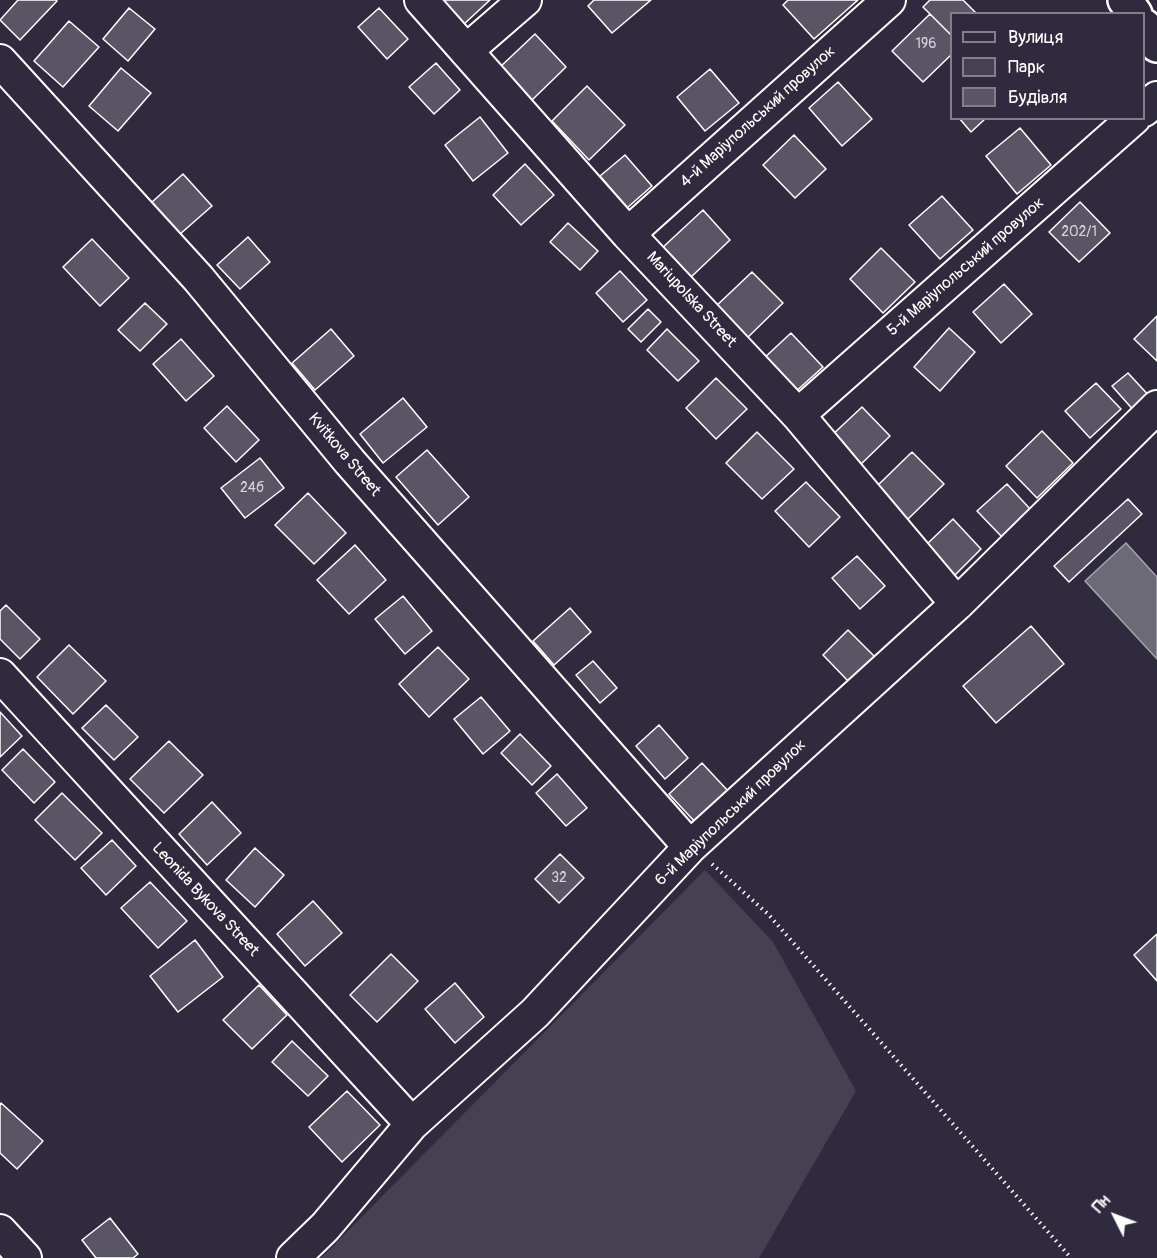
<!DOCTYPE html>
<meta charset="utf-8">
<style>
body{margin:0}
#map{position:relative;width:1157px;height:1258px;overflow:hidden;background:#2f2a3d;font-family:Pangolin,sans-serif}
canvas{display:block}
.legend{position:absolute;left:950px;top:12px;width:195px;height:108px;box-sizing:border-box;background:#2f2a3d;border:2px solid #827f8b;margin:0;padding:8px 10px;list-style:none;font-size:18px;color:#fff}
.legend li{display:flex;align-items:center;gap:12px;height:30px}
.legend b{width:30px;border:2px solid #827f8b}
.north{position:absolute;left:1085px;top:1186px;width:60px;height:60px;-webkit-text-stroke:4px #2f2a3d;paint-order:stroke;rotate:312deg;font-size:16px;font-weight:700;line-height:24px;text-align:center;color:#fff}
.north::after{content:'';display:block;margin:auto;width:21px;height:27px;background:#fff;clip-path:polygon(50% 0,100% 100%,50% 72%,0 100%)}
</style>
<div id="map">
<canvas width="1157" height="1258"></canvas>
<ul class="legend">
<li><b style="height:8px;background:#2f2a3d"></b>Вулиця</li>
<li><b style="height:16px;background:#464152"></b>Парк</li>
<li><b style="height:16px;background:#595564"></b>Будівля</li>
</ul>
<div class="north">Пн</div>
</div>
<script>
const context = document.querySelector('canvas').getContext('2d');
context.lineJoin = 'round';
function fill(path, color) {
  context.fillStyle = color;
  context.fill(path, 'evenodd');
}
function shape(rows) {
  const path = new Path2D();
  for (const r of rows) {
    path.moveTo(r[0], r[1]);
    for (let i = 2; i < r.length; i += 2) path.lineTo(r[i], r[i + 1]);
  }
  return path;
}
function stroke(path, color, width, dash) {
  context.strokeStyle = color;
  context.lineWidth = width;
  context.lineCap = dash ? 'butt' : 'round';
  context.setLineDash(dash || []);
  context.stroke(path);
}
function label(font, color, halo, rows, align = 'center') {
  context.font = font + ' Pangolin,sans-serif';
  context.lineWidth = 5;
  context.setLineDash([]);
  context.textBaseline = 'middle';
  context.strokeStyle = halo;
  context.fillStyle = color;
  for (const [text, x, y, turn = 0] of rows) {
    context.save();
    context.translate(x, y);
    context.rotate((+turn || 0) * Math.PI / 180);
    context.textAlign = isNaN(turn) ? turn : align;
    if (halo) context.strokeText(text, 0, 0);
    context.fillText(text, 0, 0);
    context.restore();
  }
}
fill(shape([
 [705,870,773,942,856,1091,759,1258,321,1258]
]), '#464152');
const water = shape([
 [1126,543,1157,577,1157,659,1085,581,1126,543]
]);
fill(water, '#6d6a77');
stroke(water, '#a7a6ad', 1.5);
const building = shape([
 [18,0,56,0,57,1,20,40,0,20,18,0],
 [440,0,490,0,463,25,440,0],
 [594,0,651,0,612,33,588,6,594,0],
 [788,0,858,0,814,39,783,5,788,0],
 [930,0,963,0,977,14,952,14,952,36,923,7,930,0],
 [129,8,155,29,128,61,103,39,129,8],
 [379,8,408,39,387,59,358,27,379,8],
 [930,14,952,36,952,54,923,82,892,51,930,14],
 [69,21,99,47,63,87,34,61,69,21],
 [535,34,566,67,531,101,499,68,535,34],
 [436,63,460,90,434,114,409,87,436,63],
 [121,68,151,93,118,131,89,106,121,68],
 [710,69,739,103,705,131,677,97,710,69],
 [838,82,872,119,842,146,809,108,838,82],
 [587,86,625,125,589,160,552,121,587,86],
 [480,117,508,153,473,181,445,145,480,117],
 [959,118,986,118,971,132,959,118],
 [1020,128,1051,165,1017,194,986,156,1020,128],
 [794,135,826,169,795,198,763,165,794,135],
 [625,155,652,186,627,208,600,176,625,155],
 [525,164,554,195,521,225,493,195,525,164],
 [183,174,212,206,179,235,151,203,183,174],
 [942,196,973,230,940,259,909,225,942,196],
 [1080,202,1110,233,1079,262,1049,232,1080,202],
 [703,210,730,240,689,279,661,249,703,210],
 [568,223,598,251,580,270,550,242,568,223],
 [248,237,270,262,240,289,217,265,248,237],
 [92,239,129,278,100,306,63,267,92,239],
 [881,248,915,282,883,313,850,279,881,248],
 [620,271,647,300,623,322,596,293,620,271],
 [752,272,783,303,744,341,713,309,752,272],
 [1004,284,1032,314,1001,343,973,312,1004,284],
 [145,303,167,324,140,351,118,330,145,303],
 [648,309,661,322,641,342,628,329,648,309],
 [1157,316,1157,361,1134,339,1157,316],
 [949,328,975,352,940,391,914,367,949,328],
 [331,329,354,356,315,390,292,363,331,329],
 [667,329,699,361,678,381,647,350,667,329],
 [791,333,823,367,793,394,762,360,791,333],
 [181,339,214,376,186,401,153,364,181,339],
 [1128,373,1152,399,1136,413,1112,386,1128,373],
 [716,378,747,409,716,439,686,408,716,378],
 [1096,383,1121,409,1090,438,1065,411,1096,383],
 [403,398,427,427,383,463,360,434,403,398],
 [227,406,259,440,236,462,204,428,227,406],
 [862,407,890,436,858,467,830,437,862,407],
 [1042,431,1073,463,1037,498,1006,466,1042,431],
 [757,432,794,469,762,499,726,463,757,432],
 [427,450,469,497,438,525,396,477,427,450],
 [912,452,944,484,907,520,875,488,912,452],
 [260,458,284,488,245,518,221,488,260,458],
 [806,482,840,517,809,547,775,511,806,482],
 [1007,484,1031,510,1002,537,977,511,1007,484],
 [308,493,346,533,314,564,275,525,308,493],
 [1128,499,1142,514,1069,582,1054,566,1128,499],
 [953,519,981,549,955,575,926,545,953,519],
 [355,545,386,580,349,614,317,580,355,545],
 [857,556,885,586,860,609,832,578,857,556],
 [403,596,432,631,405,654,375,619,403,596],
 [6,605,40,639,20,659,0,639,0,611,6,605],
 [570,608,591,632,554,665,533,641,570,608],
 [1031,626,1064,664,996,723,963,686,1031,626],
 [848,630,875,657,850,683,823,655,848,630],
 [69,645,106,681,73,714,37,677,69,645],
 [438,647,469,679,429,717,399,684,438,647],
 [593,661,617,688,600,703,576,675,593,661],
 [481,697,510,731,483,754,454,719,481,697],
 [106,705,138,737,114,760,82,728,106,705],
 [0,712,22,736,0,757,0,712],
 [659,725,688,758,665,779,636,746,659,725],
 [520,734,551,766,532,785,501,753,520,734],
 [169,741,203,775,164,813,130,779,169,741],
 [23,749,55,782,34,803,2,770,23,749],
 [702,763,729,792,696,823,669,794,702,763],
 [557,774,587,808,566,826,536,793,557,774],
 [62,793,102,833,75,860,35,820,62,793],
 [212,802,241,833,207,865,179,834,212,802],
 [112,840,136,866,106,895,81,868,112,840],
 [255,848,284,875,255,907,226,880,255,848],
 [560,854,584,878,559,903,535,879,560,854],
 [150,882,187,921,158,948,121,908,150,882],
 [313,901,342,933,305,966,277,934,313,901],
 [1157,934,1157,981,1134,955,1157,934],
 [195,940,223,977,178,1012,150,976,195,940],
 [391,954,418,981,377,1022,350,995,391,954],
 [455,983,484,1017,455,1043,425,1009,455,983],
 [259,985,287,1015,252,1049,223,1020,259,985],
 [292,1041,328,1076,308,1096,272,1062,292,1041],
 [347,1091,380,1125,342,1162,309,1127,347,1091],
 [1,1103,43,1141,17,1169,0,1153,0,1105,1,1103],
 [110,1218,138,1254,133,1258,96,1258,82,1240,110,1218]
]);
fill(building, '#595564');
stroke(building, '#fff', 1.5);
const minor = shape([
 [421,0,628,234,798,415,957,604],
 [466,51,525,0],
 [0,61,198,278,350,462,690,847],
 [1144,110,1157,98],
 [628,234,889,0],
 [798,415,1134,118],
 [0,675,412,1124],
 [0,1231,25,1258],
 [293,1258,325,1227,412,1124,535,1013,690,847,957,604,1157,407]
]);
const primary = shape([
 [1125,0,1135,14],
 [1144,26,1157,45]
]);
stroke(minor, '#fff', 36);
stroke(primary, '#fff', 38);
stroke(shape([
 [712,864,768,914,1071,1258]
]), '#fff', 4, [1.5, 4.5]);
stroke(minor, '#2f2a3d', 32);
stroke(primary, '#2f2a3d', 33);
label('14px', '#d6d4d8', null, [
 ["196",926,44],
 ["202/1",1079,232],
 ["24б",252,488],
 ["32",559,878]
]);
label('16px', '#fff', '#2f2a3d', [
 ["4-й Маріупольський провулок",758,117,-42],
 ["5-й Маріупольський провулок",966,267,-41],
 ["Mariupolska Street",691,300,47],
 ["Kvitkova Street",344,455,50],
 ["6-й Маріупольський провулок",731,813,-44],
 ["Leonida Bykova Street",205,900,47]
]);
</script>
